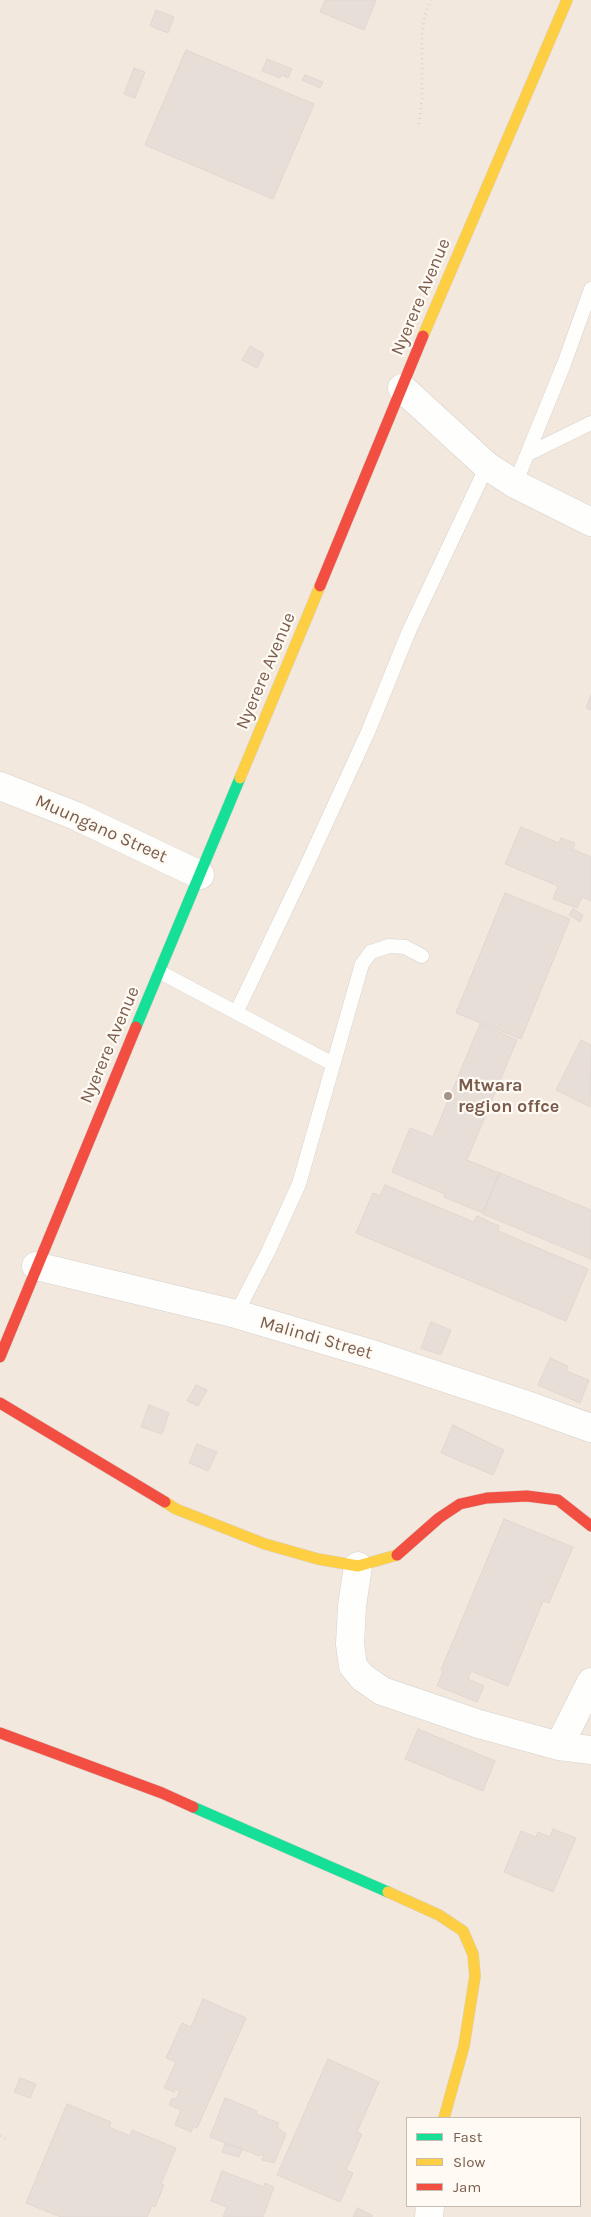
<!DOCTYPE html>
<style>
body{margin:0}
#map{position:relative;width:591px;height:2217px;overflow:hidden;background:#f9f5f0;font-family:Karla,sans-serif}
canvas{display:block}
.legend{position:absolute;left:406px;top:2117px;width:175px;height:90px;box-sizing:border-box;background:#fffaf3;border:1px solid #cabbb1;margin:0;padding:6px 9px;list-style:none;font-size:15px;color:#7a5c4d}
.legend li{display:flex;align-items:center;gap:10px;height:25px}
.legend b{width:25px;border:1px solid #cabbb1}
</style>
<div id="map">
<canvas width="591" height="2217"></canvas>
<ul class="legend">
<li><b style="height:6px;background:#16e098"></b>Fast</li>
<li><b style="height:6px;background:#ffcf43"></b>Slow</li>
<li><b style="height:6px;background:#f24e42"></b>Jam</li>
</ul>
</div>
<script>
const context = document.querySelector('canvas').getContext('2d');
context.lineJoin = 'round';
function fill(path, color) {
  context.fillStyle = color;
  context.fill(path, 'evenodd');
}
function shape(rows) {
  const path = new Path2D();
  for (const r of rows) {
    path.moveTo(r[0], r[1]);
    for (let i = 2; i < r.length; i += 2) path.lineTo(r[i], r[i + 1]);
  }
  return path;
}
function stroke(path, color, width, dash) {
  context.strokeStyle = color;
  context.lineWidth = width;
  context.lineCap = dash ? 'butt' : 'round';
  context.setLineDash(dash || []);
  context.stroke(path);
}
function label(font, color, halo, rows, align = 'center') {
  context.font = font + ' Karla,sans-serif';
  context.lineWidth = 4.5;
  context.setLineDash([]);
  context.textBaseline = 'middle';
  context.strokeStyle = halo;
  context.fillStyle = color;
  for (const [text, x, y, turn = 0] of rows) {
    context.save();
    context.translate(x, y);
    context.rotate((+turn || 0) * Math.PI / 180);
    context.textAlign = isNaN(turn) ? turn : align;
    if (halo) context.strokeText(text, 0, 0);
    context.fillText(text, 0, 0);
    context.restore();
  }
}
fill(shape([
 [0,0,591,0,591,2217,0,2217],
 [407,2118,580,2118,580,2206,407,2206]
]), '#f2e8de');
const building = shape([
 [325,0,376,0,364,30,320,12,325,0],
 [156,10,174,17,168,33,150,26,156,10],
 [186,50,314,104,273,199,145,145,186,50],
 [267,59,292,69,288,78,281,75,280,78,262,71,267,59],
 [134,68,145,72,135,98,124,94,134,68],
 [305,75,323,82,320,88,302,80,305,75],
 [250,346,264,354,257,368,242,360,250,346],
 [591,695,591,710,586,708,591,695],
 [521,827,559,843,561,838,575,843,573,849,591,857,591,901,582,897,577,908,553,899,558,886,505,864,521,827],
 [505,893,570,919,521,1039,456,1013,505,893],
 [573,909,583,915,580,922,569,915,573,909],
 [480,1024,517,1040,467,1160,499,1173,483,1213,444,1197,445,1194,392,1172,410,1128,433,1137,480,1024],
 [581,1040,591,1045,590,1107,556,1090,581,1040],
 [500,1173,591,1210,591,1259,483,1214,500,1173],
 [385,1185,474,1222,477,1216,499,1226,498,1231,588,1269,566,1321,356,1233,373,1193,380,1196,385,1185],
 [431,1322,451,1330,441,1355,421,1348,431,1322],
 [550,1358,568,1366,566,1371,589,1380,580,1403,538,1385,550,1358],
 [196,1385,207,1390,198,1406,187,1401,196,1385],
 [149,1405,169,1413,162,1434,141,1427,149,1405],
 [453,1425,504,1450,493,1475,441,1453,453,1425],
 [197,1444,217,1452,208,1471,189,1463,197,1444],
 [504,1519,573,1547,549,1603,543,1601,508,1686,471,1671,468,1679,484,1686,477,1702,437,1686,443,1671,441,1670,504,1519],
 [418,1729,495,1761,483,1791,405,1759,418,1729],
 [553,1829,576,1838,553,1892,504,1872,521,1831,536,1837,538,1832,550,1837,553,1829],
 [203,1999,246,2018,197,2128,193,2126,191,2132,175,2125,181,2110,169,2105,172,2098,176,2099,180,2091,175,2089,174,2092,164,2088,176,2062,166,2058,182,2023,191,2027,203,1999],
 [328,2059,379,2082,357,2132,362,2134,346,2170,353,2173,340,2202,277,2175,328,2059],
 [20,2078,36,2084,30,2098,14,2092,20,2078],
 [225,2098,257,2111,256,2114,279,2123,277,2127,286,2134,274,2163,262,2160,264,2155,261,2154,260,2156,210,2137,225,2098],
 [67,2104,111,2122,109,2127,130,2136,132,2130,176,2148,161,2184,164,2185,155,2207,152,2206,147,2217,61,2217,26,2203,67,2104],
 [225,2144,242,2149,239,2157,222,2152,225,2144],
 [222,2171,264,2187,265,2183,274,2187,263,2217,223,2217,227,2207,211,2201,222,2171],
 [357,2208,372,2215,372,2217,353,2217,357,2208]
]);
fill(building, '#e6ded7');
stroke(building, '#e2d8d2', 1);
const lane = shape([
 [528,454,591,423],
 [515,484,564,364,591,289],
 [160,972,333,1064],
 [237,1011,305,869,368,732,409,631,487,466],
 [236,1314,268,1252,299,1184,362,964,371,952,389,946,405,947,422,956]
]);
const street = shape([
 [402,388,487,466,515,484,591,522],
 [0,786,76,816,200,875],
 [36,1266,236,1314,375,1355,521,1403,591,1428],
 [358,1566,352,1606,350,1644,353,1666,362,1677,382,1691,479,1724,559,1746,591,1750],
 [559,1746,591,1682],
 [429,2217,430,2206]
]);
const fast = shape([
 [136,1027,240,778],
 [193,1807,388,1892]
]);
const slow = shape([
 [423,336,567,0],
 [240,778,320,586],
 [165,1502,176,1509,265,1544,318,1559,358,1566,397,1555],
 [388,1892,439,1915,463,1931,473,1954,475,1976,464,2046,444,2118]
]);
const jam = shape([
 [320,586,423,336],
 [0,1357,136,1027],
 [0,1403,165,1502],
 [397,1555,439,1518,460,1504,487,1498,527,1496,558,1500,591,1526],
 [0,1733,162,1793,193,1807]
]);
stroke(lane, '#d7d1cb', 15);
stroke(street, '#d7d1cb', 29);
stroke(fast, '#d9d2cb', 12);
stroke(slow, '#d9d2cb', 12);
stroke(jam, '#d9d2cb', 12);
stroke(shape([
 [419,124,422,99,422,35,425,15,431,0],
 [0,2136,7,2139]
]), '#dcd5d0', 3, [1, 4]);
stroke(lane, '#fefefd', 14);
stroke(street, '#fefefd', 28);
stroke(fast, '#16e098', 11);
stroke(slow, '#ffcf43', 11);
stroke(jam, '#f24e42', 11);
for (const [x, y, r, color] of [
 [448,1096,5,"#a69286"]
]) {
  const dot = new Path2D();
  dot.arc(x, y, r, 0, 2 * Math.PI);
  context.fillStyle = color;
  context.fill(dot);
  stroke(dot, '#fffaf3', 2);
}
label('18px', '#7a5c4d', '#fffaf3', [
 ["Nyerere Avenue",421,297,-67],
 ["Nyerere Avenue",266,671,-67],
 ["Muungano Street",101,829,24],
 ["Nyerere Avenue",110,1045,-67],
 ["Malindi Street",316,1338,16]
]);
label('bold 18px', '#7a5c4d', '#fffaf3', [
 ["Mtwara",458,1086],
 ["region offce",458,1107]
], 'left');
</script>
